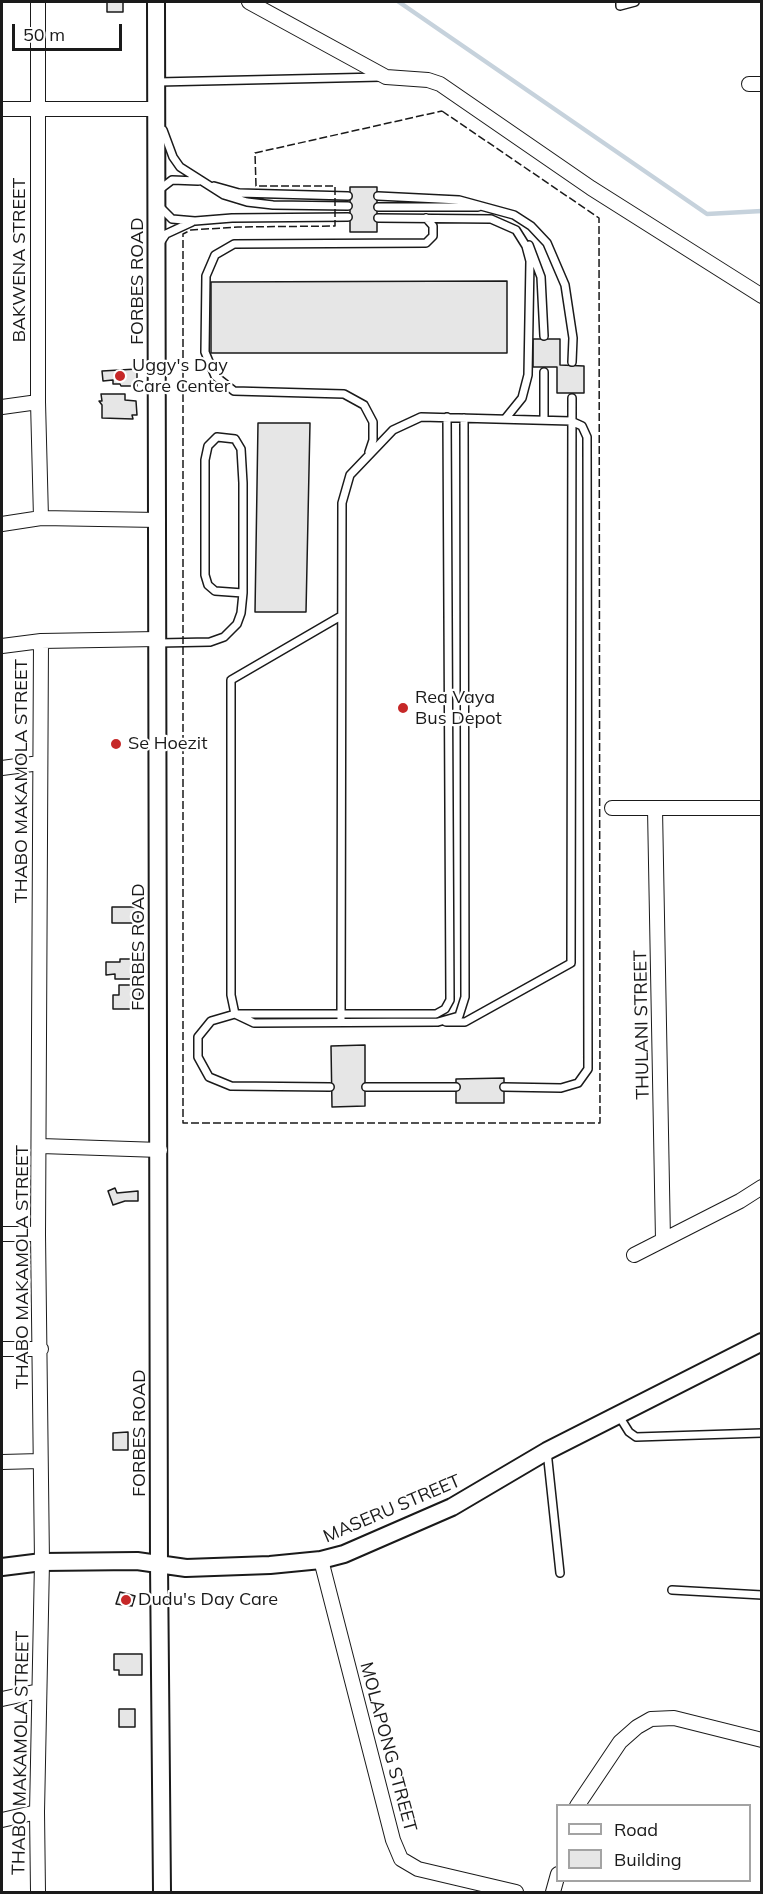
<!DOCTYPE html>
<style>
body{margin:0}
#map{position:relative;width:763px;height:1894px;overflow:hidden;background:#fff;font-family:Mulish,sans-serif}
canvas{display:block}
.frame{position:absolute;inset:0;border:3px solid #1a1a1a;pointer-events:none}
.legend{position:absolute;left:556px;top:1804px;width:195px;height:78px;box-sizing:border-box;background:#fff;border:2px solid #a3a3a3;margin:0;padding:8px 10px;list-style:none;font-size:18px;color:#1a1a1a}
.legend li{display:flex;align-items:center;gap:12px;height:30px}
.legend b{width:30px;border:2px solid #a3a3a3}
.scale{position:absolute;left:12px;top:24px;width:110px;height:27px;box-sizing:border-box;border:3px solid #1a1a1a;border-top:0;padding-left:8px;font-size:18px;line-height:21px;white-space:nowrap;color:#1a1a1a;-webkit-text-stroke:4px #fff;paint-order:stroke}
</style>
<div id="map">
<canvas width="763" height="1894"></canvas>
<div class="frame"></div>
<ul class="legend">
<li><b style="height:8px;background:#fff"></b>Road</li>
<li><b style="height:16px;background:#e6e6e6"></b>Building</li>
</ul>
<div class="scale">50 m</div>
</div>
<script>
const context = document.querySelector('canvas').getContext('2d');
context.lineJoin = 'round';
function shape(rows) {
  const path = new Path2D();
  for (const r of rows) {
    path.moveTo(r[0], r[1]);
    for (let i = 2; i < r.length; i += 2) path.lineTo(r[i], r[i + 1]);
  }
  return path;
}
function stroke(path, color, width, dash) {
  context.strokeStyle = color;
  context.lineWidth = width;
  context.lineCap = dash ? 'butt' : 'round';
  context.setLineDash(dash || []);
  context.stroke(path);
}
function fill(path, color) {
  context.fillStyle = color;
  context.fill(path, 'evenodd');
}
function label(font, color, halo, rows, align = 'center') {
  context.font = font + ' Mulish,sans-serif';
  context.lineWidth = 4.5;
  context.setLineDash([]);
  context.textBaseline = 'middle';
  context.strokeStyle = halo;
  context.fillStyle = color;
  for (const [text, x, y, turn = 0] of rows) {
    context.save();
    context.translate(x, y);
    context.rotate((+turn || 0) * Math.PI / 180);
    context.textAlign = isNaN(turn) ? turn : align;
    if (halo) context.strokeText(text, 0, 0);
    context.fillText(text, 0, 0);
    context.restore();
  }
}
stroke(shape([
 [399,2,707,214,762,211]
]), '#c6d2dc', 4.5);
const building = shape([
 [107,2,123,2,123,12,107,12,107,2],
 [350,187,377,187,377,232,350,232,350,187],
 [507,281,507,353,211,353,211,282,507,281],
 [533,339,560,339,560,365,584,366,584,393,557,393,557,367,533,367,533,339],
 [137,369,137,386,121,386,120,384,113,384,113,380,103,381,102,371,137,369],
 [101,394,125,394,125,400,136,401,137,415,132,415,133,419,102,418,102,405,99,401,102,401,101,394],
 [258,423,310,423,306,612,255,612,258,423],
 [112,907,138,907,138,923,112,923,112,907],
 [120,959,136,959,139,979,115,979,115,974,106,975,106,962,120,962,120,959],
 [119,985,140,985,139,1009,113,1009,113,995,119,995,119,985],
 [365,1045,365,1106,332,1107,331,1046,365,1045],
 [504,1078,504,1103,456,1103,456,1079,504,1078],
 [115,1188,117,1193,138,1191,138,1201,125,1201,113,1205,108,1191,115,1188],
 [128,1432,128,1450,113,1450,113,1433,128,1432],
 [120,1592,135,1596,132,1606,116,1604,120,1592],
 [114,1654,142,1654,142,1675,119,1675,119,1670,114,1670,114,1654],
 [119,1709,135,1709,135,1727,119,1727,119,1709]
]);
fill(building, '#e6e6e6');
stroke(building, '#1a1a1a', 1.5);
const service = shape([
 [620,2,620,6,635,2],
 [158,82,381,77],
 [163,130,173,157,180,167,224,195,247,202,273,205,348,206],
 [214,186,239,193,348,196],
 [159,190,172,180,198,181],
 [378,196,459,200,514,215,531,226,547,243,565,285,573,338,572,362],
 [160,207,172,219,195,221,232,218,348,217],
 [378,207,478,207],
 [378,218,491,219,516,230,526,246,530,261,528,375,522,398,505,419],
 [160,243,166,234,192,222],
 [529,245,541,277,544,336],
 [544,420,544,372],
 [369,452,373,440,373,422,364,405,344,394,234,391,215,376,205,352,206,276,215,255,234,244,426,243,433,236,433,226,426,218],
 [341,616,231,680,231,995,235,1014,254,1023,438,1022,459,1016,465,997,464,418],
 [159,643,210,642,224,637,237,624,241,613,243,593,243,483,241,449,235,439,217,437,208,446,205,460,205,575,208,585,215,591,243,593],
 [341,1022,342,503,350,475,393,430,421,417,571,421,582,426,587,437,588,1069,578,1083,561,1088,504,1087],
 [446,1022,465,1022,571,963,572,398],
 [330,1087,231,1086,209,1077,198,1057,198,1037,211,1021,235,1014,436,1014,445,1009,450,1000,447,417],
 [366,1087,456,1087],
 [619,1416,629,1432,636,1437,762,1433],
 [547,1451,560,1573],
 [672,1590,762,1595]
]);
const minor = shape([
 [38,2,38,402,41,518],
 [249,2,386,77,428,80,440,84,591,188,762,296],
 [749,84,762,84],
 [2,109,155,109],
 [2,407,38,402],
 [2,524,41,518,158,520],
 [2,646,41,641,157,639],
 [2,768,40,763],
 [612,808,762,808],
 [655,809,663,1240],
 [41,1146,160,1150],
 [2,1234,38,1234],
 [634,1255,740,1201,762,1187],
 [2,1349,41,1349],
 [2,1462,40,1461],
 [321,1560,393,1840,401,1859,418,1869,516,1892],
 [2,1699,39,1691],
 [577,1806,620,1742,637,1727,651,1719,674,1718,762,1740],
 [2,1820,37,1812],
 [38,1892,37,1812,42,1562,38,1234,41,641],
 [553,1892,558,1874]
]);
const tertiary = shape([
 [156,2,159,1564,162,1892],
 [2,1567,42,1562,137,1561,186,1568,270,1565,321,1560,344,1554,452,1507,547,1451,762,1342]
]);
stroke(service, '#1a1a1a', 10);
stroke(minor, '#1a1a1a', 16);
stroke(tertiary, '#1a1a1a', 20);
stroke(service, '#fff', 7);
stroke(minor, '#fff', 14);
stroke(tertiary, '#fff', 16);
stroke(shape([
 [442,111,599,218,600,1123,183,1123,183,234,191,230,238,227,335,226,335,186,256,186,255,153,442,111]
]), '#1a1a1a', 1.5, [8, 3]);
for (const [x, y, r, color] of [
 [120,376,6,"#c62828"],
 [403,708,6,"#c62828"],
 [116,744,6,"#c62828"],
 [126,1600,6,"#c62828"]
]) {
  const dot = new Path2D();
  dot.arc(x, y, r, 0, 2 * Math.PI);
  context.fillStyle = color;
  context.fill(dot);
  stroke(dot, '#fff', 2);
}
label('18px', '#1a1a1a', '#fff', [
 ["BAKWENA STREET",20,260,-90],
 ["FORBES ROAD",138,281,-90],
 ["THABO MAKAMOLA STREET",22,781,-90],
 ["FORBES ROAD",139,947,-90],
 ["THULANI STREET",642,1025,-91],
 ["THABO MAKAMOLA STREET",23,1267,-90],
 ["FORBES ROAD",140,1433,-90],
 ["MASERU STREET",392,1509,-23],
 ["MOLAPONG STREET",388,1747,75],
 ["THABO MAKAMOLA STREET",21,1753,-89]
]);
label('18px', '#1a1a1a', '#fff', [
 ["Uggy's Day",132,366],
 ["Care Center",132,387],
 ["Rea Vaya",415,698],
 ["Bus Depot",415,719],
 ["Se Hoezit",128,744],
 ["Dudu's Day Care",138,1600]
], 'left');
</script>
